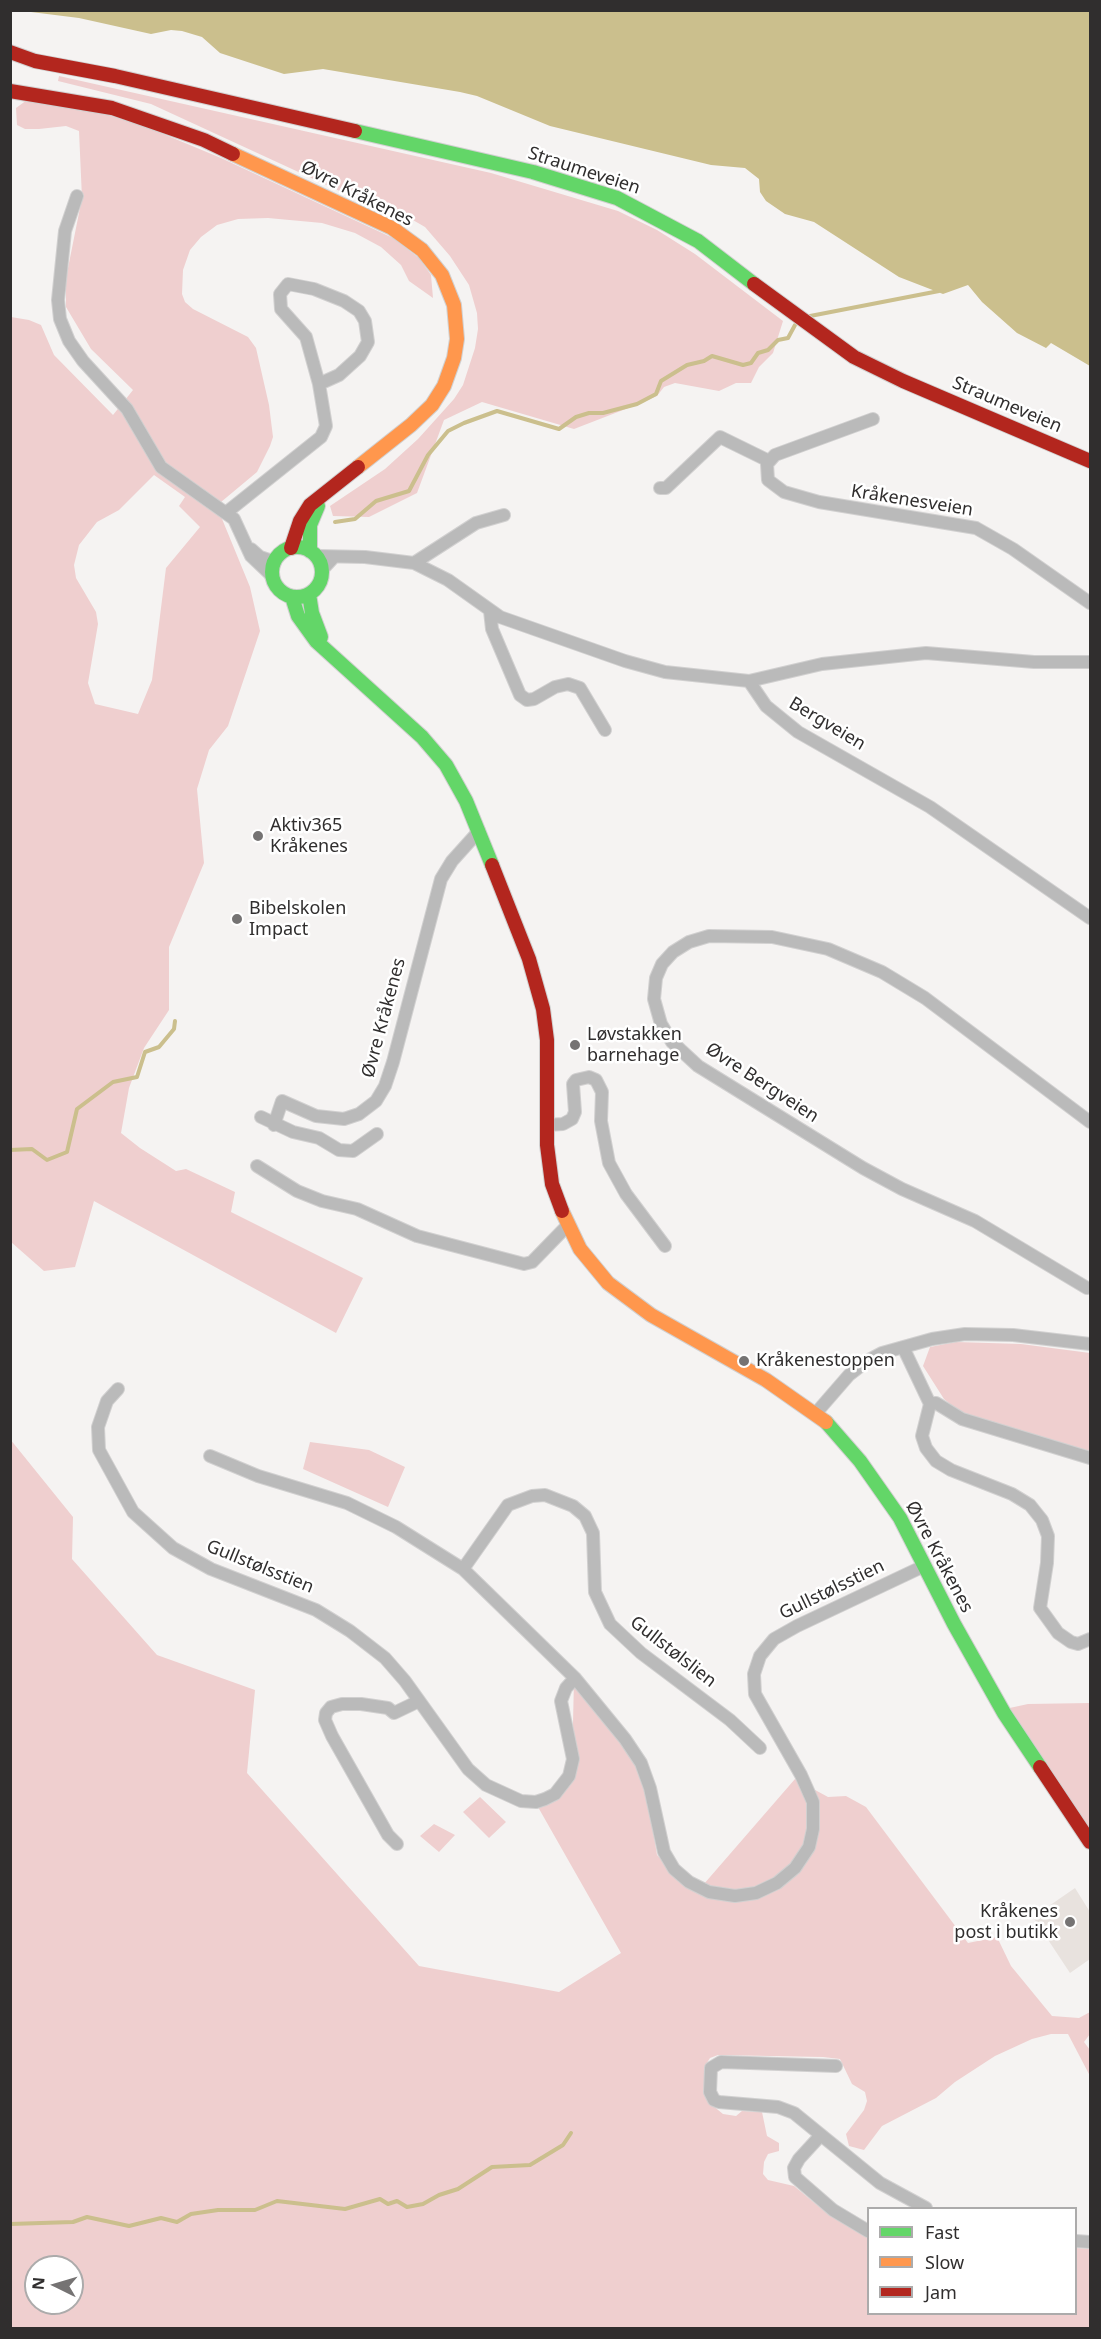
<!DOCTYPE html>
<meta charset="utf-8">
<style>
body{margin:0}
#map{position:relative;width:1101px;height:2339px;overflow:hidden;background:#f5f3f2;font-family:"Noto Sans",sans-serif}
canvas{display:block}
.frame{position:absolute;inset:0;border:12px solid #302e2e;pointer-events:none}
.legend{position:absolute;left:867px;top:2207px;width:210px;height:108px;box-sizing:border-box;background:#fff;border:2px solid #acabab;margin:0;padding:8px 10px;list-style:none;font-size:18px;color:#302e2e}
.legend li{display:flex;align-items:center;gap:12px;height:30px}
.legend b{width:30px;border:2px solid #acabab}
.north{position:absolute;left:24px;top:2255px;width:60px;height:60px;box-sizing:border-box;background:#fff;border:2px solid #acabab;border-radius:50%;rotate:275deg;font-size:16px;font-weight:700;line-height:24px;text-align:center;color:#302e2e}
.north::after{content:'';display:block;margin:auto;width:21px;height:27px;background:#757373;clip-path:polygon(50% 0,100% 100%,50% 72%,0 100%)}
</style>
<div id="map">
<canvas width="1101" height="2339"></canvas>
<div class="frame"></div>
<ul class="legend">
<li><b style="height:8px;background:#63d668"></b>Fast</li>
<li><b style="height:8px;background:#ff974d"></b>Slow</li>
<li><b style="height:8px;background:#b3261e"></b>Jam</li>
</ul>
<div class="north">N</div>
</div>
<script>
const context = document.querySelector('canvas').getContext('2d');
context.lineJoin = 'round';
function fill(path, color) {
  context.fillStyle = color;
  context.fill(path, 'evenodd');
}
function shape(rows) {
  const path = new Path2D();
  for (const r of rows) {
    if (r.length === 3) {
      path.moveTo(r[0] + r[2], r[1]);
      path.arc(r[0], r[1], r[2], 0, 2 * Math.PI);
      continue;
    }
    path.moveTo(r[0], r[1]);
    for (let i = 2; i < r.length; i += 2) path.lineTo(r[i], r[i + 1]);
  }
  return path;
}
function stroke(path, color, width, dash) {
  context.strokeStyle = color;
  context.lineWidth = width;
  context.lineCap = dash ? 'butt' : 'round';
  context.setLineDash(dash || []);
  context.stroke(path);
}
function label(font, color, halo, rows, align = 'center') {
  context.font = font + ' "Noto Sans",sans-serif';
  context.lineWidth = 5;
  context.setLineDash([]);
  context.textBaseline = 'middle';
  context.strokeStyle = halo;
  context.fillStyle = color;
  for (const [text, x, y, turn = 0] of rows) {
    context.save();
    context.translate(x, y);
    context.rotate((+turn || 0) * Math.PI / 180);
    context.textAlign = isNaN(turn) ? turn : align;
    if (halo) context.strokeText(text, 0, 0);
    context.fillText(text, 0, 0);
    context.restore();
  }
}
fill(shape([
 [1075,1888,1090,1912,1090,1959,1070,1973,1033,1917]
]), '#e8e2de');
fill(shape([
 [59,76,491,173,618,211,657,230,695,254,783,321,773,353,759,367,751,383,736,383,719,391,675,383,664,387,657,396,636,405,574,429,482,402,444,420,417,493,369,517,333,516,330,506,385,469,418,439,454,399,463,385,475,348,478,329,477,313,469,285,450,256,425,227,399,212,357,199,151,104,58,81],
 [27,100,102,113,149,128,221,158,393,238,419,258,431,275,433,298,409,281,401,265,381,247,355,233,322,223,268,218,238,219,217,225,201,237,190,250,183,270,182,294,185,302,193,309,248,337,256,348,269,405,273,437,270,446,257,472,221,502,220,514,250,587,260,631,228,726,209,750,197,789,204,863,169,947,169,1010,144,1048,129,1088,121,1133,140,1148,176,1171,186,1169,235,1192,231,1212,363,1278,336,1333,94,1201,75,1267,44,1271,11,1242,11,317,29,320,41,325,54,355,113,415,133,390,91,349,66,307,66,278,82,198,79,131,66,126,39,129,25,129,17,125,16,108],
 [154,475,185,497,179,506,200,527,166,568,152,680,138,714,95,704,88,683,98,624,96,612,76,578,74,565,79,545,97,522,119,510],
 [956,1342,1021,1344,1090,1353,1090,1451,963,1415,944,1399,923,1366,930,1347],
 [10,1439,73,1517,72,1559,157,1655,255,1690,247,1773,419,1966,559,1992,621,1953,538,1807,572,1767,574,1679,643,1769,657,1855,697,1892,795,1779,828,1797,846,1796,866,1807,968,1943,997,1937,1011,1966,1052,2016,1079,2018,1090,2012,1090,2034,1084,2042,1090,2050,1090,2076,1068,2034,1051,2034,1032,2039,995,2056,955,2082,936,2098,882,2126,864,2150,849,2146,846,2134,864,2110,867,2101,865,2092,852,2084,840,2059,823,2057,718,2055,710,2058,705,2066,705,2091,712,2105,723,2114,736,2116,742,2111,762,2112,767,2136,779,2143,779,2151,768,2154,764,2162,763,2174,768,2180,794,2186,828,2214,868,2237,868,2314,1076,2314,1076,2248,1090,2249,1090,2328,11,2328],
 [36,2267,72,2267,72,2303,36,2303],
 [310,1442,369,1450,405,1467,388,1507,303,1469],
 [1090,1703,1090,1842,1005,1709,1028,1704],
 [480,1797,506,1822,489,1838,463,1812],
 [434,1824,455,1835,439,1852,420,1836]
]), '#efcfcf');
fill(shape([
 [23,11,1090,11,1090,366,1051,343,1046,348,1017,333,982,302,968,285,943,294,899,277,814,222,785,214,766,201,760,192,759,179,745,168,711,165,550,126,477,96,460,92,323,69,284,74,220,53,202,37,182,31,171,30,151,34,79,18]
]), '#cbbf8d');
stroke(shape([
 [805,317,939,291],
 [335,522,355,519,376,501,409,491,428,455,448,431,464,423,497,411,559,429,576,417,589,413,603,413,637,404,656,394,661,381,687,365,704,361,712,356,743,365,751,363,758,353,768,350,778,340,788,338,795,325],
 [10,1150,32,1149,47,1160,67,1152,77,1109,113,1082,137,1077,145,1052,159,1047,174,1029,175,1021],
 [10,2224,73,2222,87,2217,129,2226,161,2218,177,2222,191,2214,218,2210,255,2210,277,2201,345,2209,380,2199,388,2204,397,2201,407,2207,423,2204,439,2195,458,2189,492,2167,530,2165,563,2145,571,2133]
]), '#cbbf8d', 4);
const street = shape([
 [77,196,65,231,58,300,60,319,69,341,83,361,127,409,161,467,234,519,251,556,272,576],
 [873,419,775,455,767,464,768,480,784,492,819,502,976,528,1013,549,1090,603],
 [660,488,666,488,720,437,769,461],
 [227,512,321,437,326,426,319,384,306,337,281,309,280,294,288,284,314,289,344,301,359,311,365,321,368,342,360,356,339,375,319,384],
 [251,549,260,557,275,562],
 [316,556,365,557,414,563,448,580,500,617,625,661,665,672,749,681,822,664,926,653,1034,662,1090,662],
 [414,563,476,523,504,515],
 [322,570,334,557],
 [490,611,492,629,520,695,527,700,534,699,555,687,568,684,580,688,605,730],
 [749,681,766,706,798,732,930,807,1090,918],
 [261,1117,293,1132,319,1138,339,1150,353,1151,377,1134],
 [274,1125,282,1101,316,1116,344,1119,359,1114,376,1101,385,1086,393,1062,441,879,452,861,479,831],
 [547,1125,563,1124,572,1119,575,1112,573,1084,576,1080,589,1077,596,1080,602,1092,601,1121,609,1163,626,1194,665,1246],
 [257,1166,297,1191,322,1201,357,1209,417,1236,524,1264,532,1262,567,1226],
 [1087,1288,975,1221,902,1189,863,1168,698,1066,672,1042,661,1024,654,999,656,978,662,964,673,952,689,942,709,936,772,937,828,949,882,972,925,998,1090,1122],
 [903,1347,930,1404,936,1403,962,1419,1090,1458],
 [118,1389,107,1401,98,1427,99,1450,133,1512,173,1548,211,1569,316,1610,350,1631,385,1658,405,1681,468,1769,486,1785,521,1801,536,1802,545,1799,555,1794,569,1776,573,1759,561,1701,566,1688,575,1678,625,1739,641,1763,650,1788,664,1852,674,1869,689,1882,709,1892,735,1896,756,1893,777,1883,795,1868,809,1847,813,1829,813,1802,801,1775,755,1694,754,1674,760,1656,774,1639,797,1626,924,1566],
 [930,1404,922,1436,926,1448,936,1461,951,1470,1012,1494,1030,1505,1042,1520,1048,1536,1047,1563,1040,1608,1058,1633,1071,1642,1078,1644,1090,1639],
 [816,1413,849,1375,867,1361,882,1353,932,1339,965,1334,1013,1335,1090,1344],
 [210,1456,258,1476,347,1503,396,1527,463,1569,575,1678],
 [463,1569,508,1505,532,1496,545,1495,573,1506,585,1516,593,1533,595,1592,610,1624,641,1653,730,1720,760,1748],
 [397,1844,388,1835,332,1736,325,1720,326,1713,331,1707,342,1704,361,1704,388,1708,394,1713,419,1701],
 [836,2066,721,2062,711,2068,710,2092,714,2100,719,2102,778,2107,794,2113,880,2183,926,2208],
 [821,2135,799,2159,794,2168,795,2177,833,2210,868,2231],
 [1076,2241,1090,2242]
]);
const fast = shape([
 [355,131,533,172,617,198,698,241,754,284],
 [297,572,25],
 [310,551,310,525,318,506],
 [309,594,312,613,321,637],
 [292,597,298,616,316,641,422,737,446,765,466,801,492,865],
 [826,1422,860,1461,900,1518,954,1624,1004,1713,1040,1767]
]);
const slow = shape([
 [233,154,392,228,422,250,442,275,454,305,457,339,454,358,444,386,432,405,411,425,358,467],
 [562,1211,580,1249,608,1283,651,1315,766,1380,826,1422]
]);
const jam = shape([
 [10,52,35,61,115,76,355,131],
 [10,91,112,108,204,140,233,154],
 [754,284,854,357,903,381,1090,461],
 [291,548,300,521,310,505,358,467],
 [492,865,529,959,543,1009,547,1040,547,1145,552,1184,562,1211],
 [1040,1767,1090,1842]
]);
stroke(street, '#d1d0d0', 14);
stroke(fast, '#d1d0d0', 16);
stroke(slow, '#d1d0d0', 16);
stroke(jam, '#d1d0d0', 16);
stroke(street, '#bababa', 12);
stroke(fast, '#63d668', 14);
stroke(slow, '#ff974d', 14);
stroke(jam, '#b3261e', 14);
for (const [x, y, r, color] of [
 [258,836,6,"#757373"],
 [237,919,6,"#757373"],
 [575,1045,6,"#757373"],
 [744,1361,6,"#757373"],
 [1070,1922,6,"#757373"]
]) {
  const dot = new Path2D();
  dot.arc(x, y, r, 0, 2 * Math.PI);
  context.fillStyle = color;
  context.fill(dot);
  stroke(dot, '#fff', 2);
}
label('18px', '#302e2e', '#fff', [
 ["Straumeveien",584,171,18],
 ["Øvre Kråkenes",357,194,27],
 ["Straumeveien",1007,405,23],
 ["Kråkenesveien",912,501,9],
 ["Bergveien",827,724,31],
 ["Øvre Kråkenes",384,1018,-75],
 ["Øvre Bergveien",762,1083,33],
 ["Øvre Kråkenes",939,1557,62],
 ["Gullstølsstien",260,1567,22],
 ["Gullstølsstien",832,1590,-26],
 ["Gullstølslien",673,1652,38]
]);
label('18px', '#302e2e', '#fff', [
 ["Aktiv365",270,826],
 ["Kråkenes",270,847],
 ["Bibelskolen",249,909],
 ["Impact",249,930],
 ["Løvstakken",587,1035],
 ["barnehage",587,1056],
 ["Kråkenestoppen",756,1361],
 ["Kråkenes",1058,1912,"right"],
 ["post i butikk",1058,1933,"right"]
], 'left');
</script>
